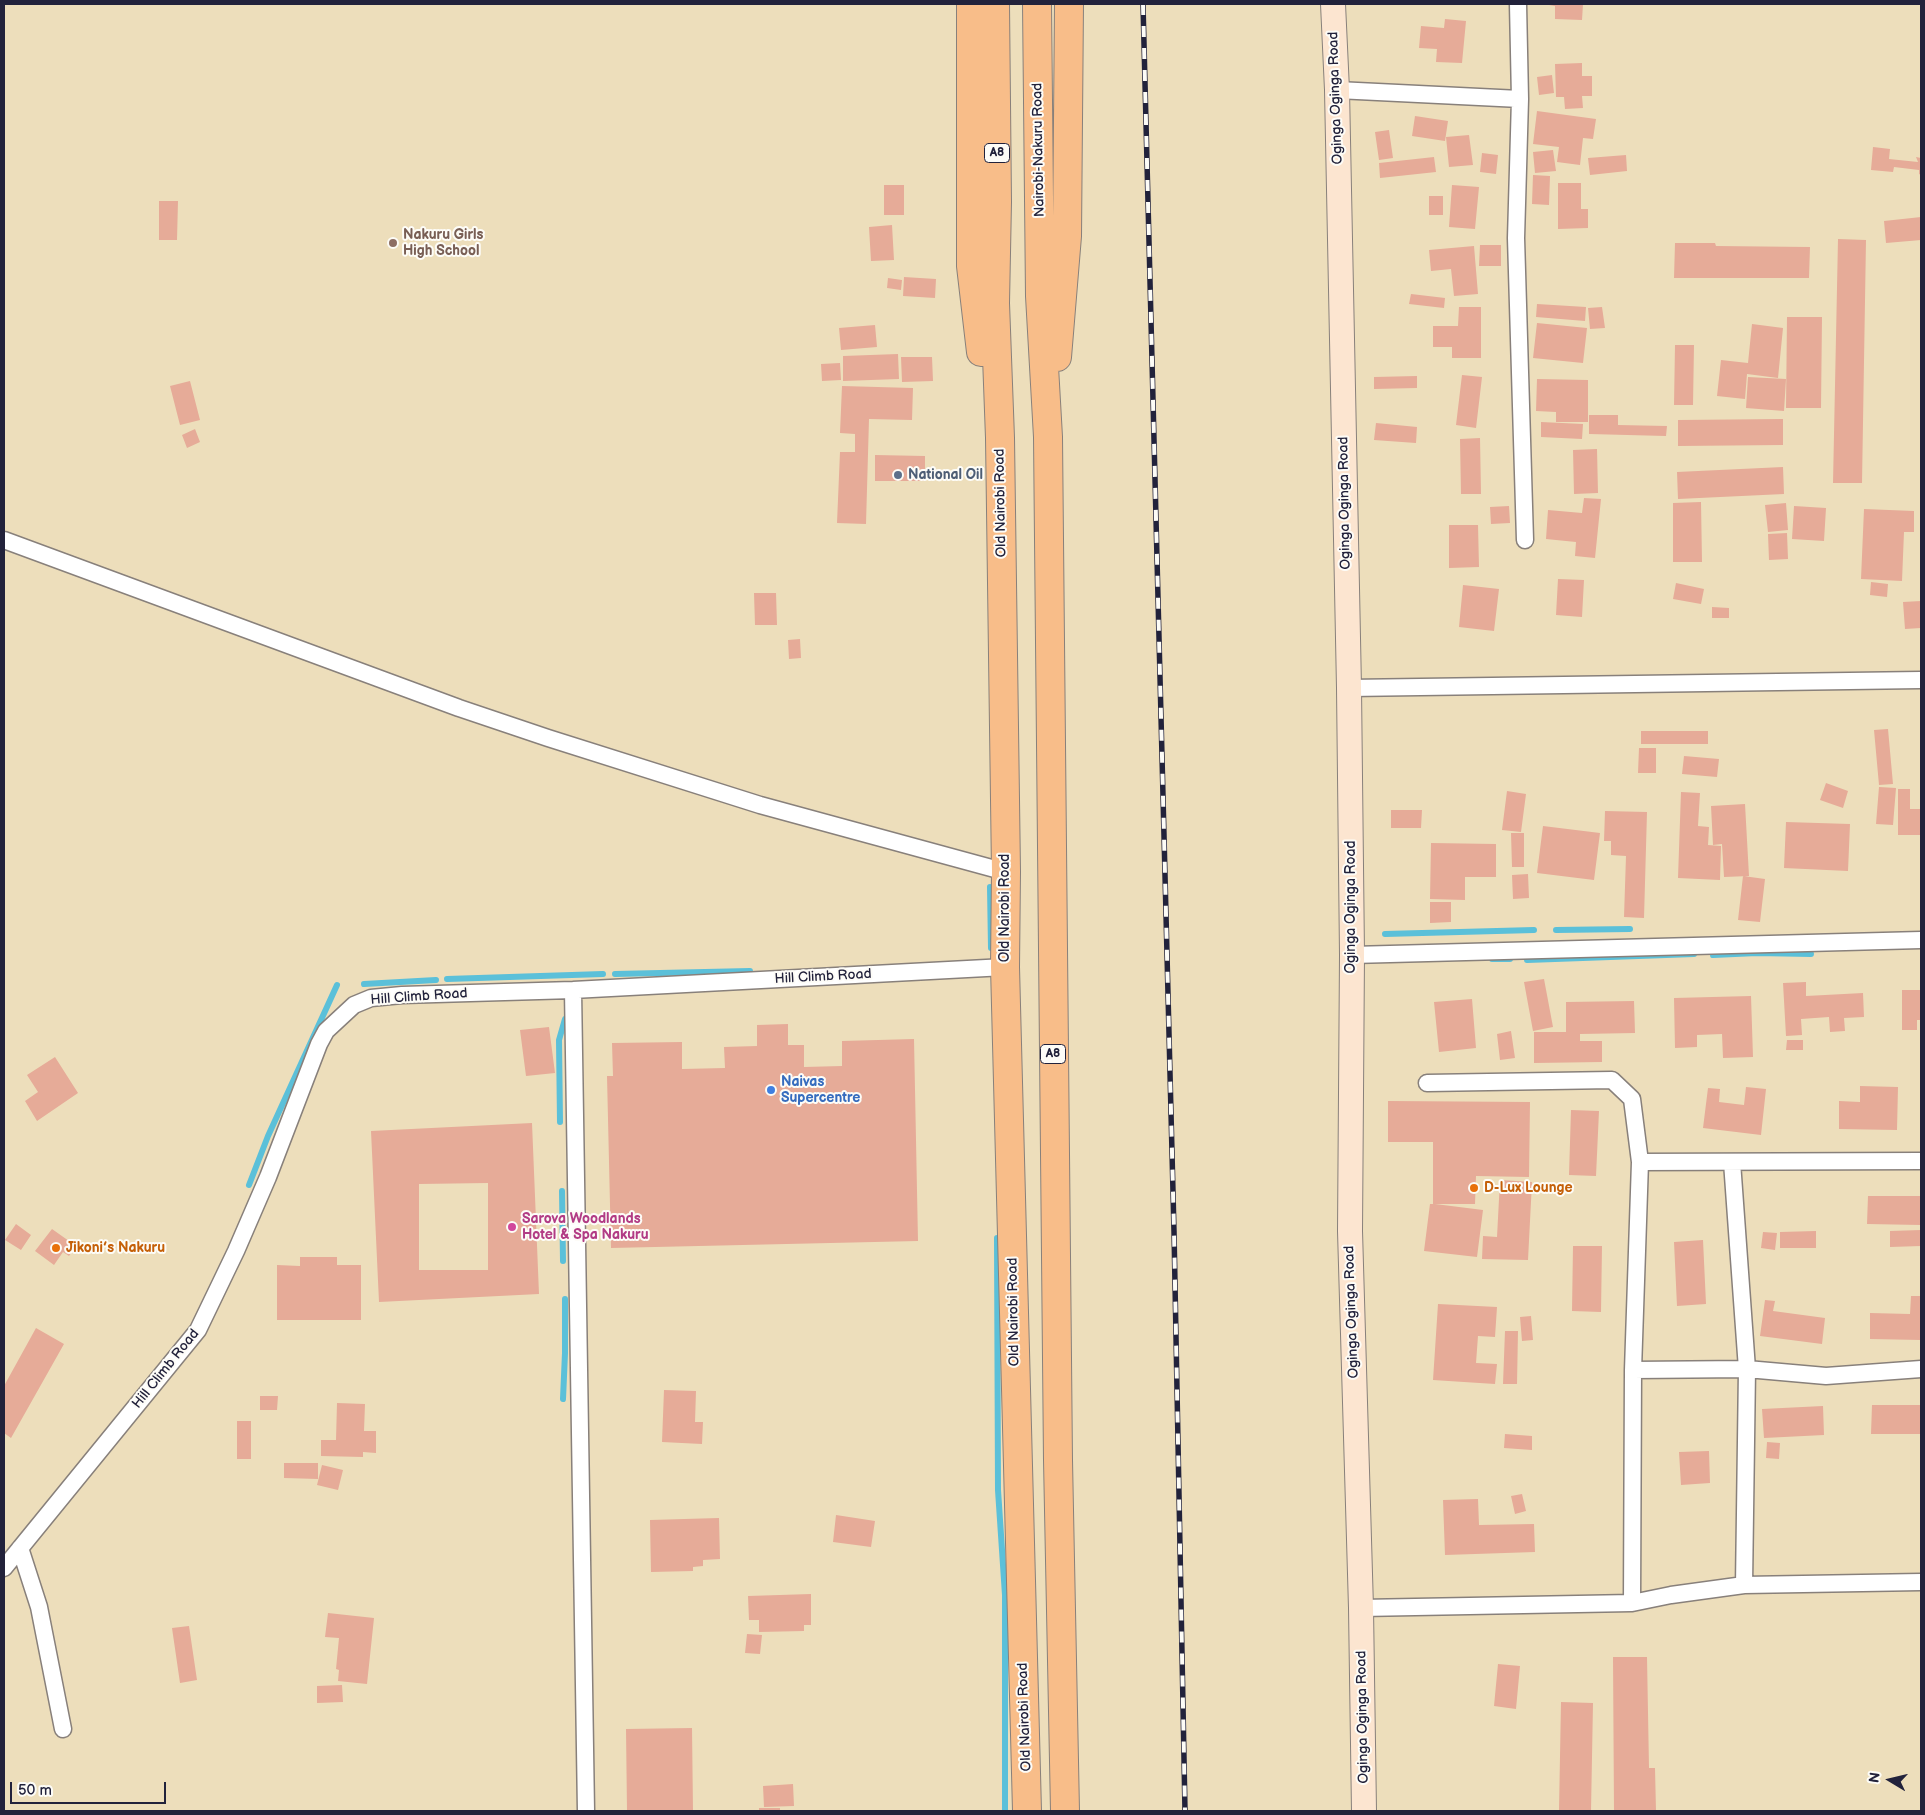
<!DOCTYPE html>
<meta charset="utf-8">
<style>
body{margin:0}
#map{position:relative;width:1925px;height:1815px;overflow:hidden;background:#eddebb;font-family:"Balsamiq Sans",sans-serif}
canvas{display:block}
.frame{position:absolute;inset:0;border:5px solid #22223b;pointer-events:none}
.north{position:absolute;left:1865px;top:1755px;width:50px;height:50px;-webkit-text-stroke:4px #fdfcf7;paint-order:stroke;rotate:279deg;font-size:14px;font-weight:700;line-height:20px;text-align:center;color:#22223b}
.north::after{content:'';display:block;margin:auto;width:18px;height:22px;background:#22223b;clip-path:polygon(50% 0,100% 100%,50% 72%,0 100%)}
.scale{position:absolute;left:10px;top:1782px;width:156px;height:22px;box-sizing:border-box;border:2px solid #22223b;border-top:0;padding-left:6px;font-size:15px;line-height:18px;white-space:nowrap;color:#22223b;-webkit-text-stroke:4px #fdfcf7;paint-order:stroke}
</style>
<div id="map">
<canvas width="1925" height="1815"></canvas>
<div class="frame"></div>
<div class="north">N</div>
<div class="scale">50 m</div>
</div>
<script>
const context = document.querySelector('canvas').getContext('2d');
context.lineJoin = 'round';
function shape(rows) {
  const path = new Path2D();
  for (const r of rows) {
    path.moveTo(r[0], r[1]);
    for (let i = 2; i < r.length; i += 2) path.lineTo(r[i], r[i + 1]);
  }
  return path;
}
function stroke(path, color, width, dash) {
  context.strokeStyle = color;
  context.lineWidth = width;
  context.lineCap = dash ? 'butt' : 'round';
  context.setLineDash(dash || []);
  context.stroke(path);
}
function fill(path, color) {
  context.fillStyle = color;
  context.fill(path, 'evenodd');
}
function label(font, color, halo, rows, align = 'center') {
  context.font = font + ' "Balsamiq Sans",sans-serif';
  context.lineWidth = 4;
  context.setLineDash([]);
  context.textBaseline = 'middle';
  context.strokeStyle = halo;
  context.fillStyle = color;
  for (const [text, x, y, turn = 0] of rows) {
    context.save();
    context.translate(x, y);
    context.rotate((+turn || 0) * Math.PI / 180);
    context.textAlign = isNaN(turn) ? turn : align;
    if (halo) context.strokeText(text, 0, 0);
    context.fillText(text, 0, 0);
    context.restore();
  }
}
stroke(shape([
 [990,887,991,948],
 [1556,930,1630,929],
 [1385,934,1534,930],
 [1713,955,1757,953,1811,954],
 [1492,959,1510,959],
 [1527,960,1694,954],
 [615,974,750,971],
 [447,979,603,974],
 [364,984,436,980],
 [560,1122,559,1040,565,1019],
 [249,1185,268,1136,337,985],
 [562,1191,563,1261],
 [997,1238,998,1490,1005,1595,1005,1811],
 [563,1399,565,1353,565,1299]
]), '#5bc0d9', 6);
fill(shape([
 [1549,4,1583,4,1582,20,1555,19,1555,6,1549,5],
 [1445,19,1466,21,1462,63,1436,62,1437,49,1419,48,1421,26,1444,28],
 [1582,63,1582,76,1592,76,1592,96,1582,96,1583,108,1565,109,1564,97,1556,97,1555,64],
 [1552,75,1554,93,1539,95,1537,77],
 [1537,111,1596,119,1593,139,1583,138,1580,165,1557,162,1559,147,1533,144],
 [1415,116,1448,121,1445,141,1412,136],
 [1389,130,1393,158,1379,160,1375,132],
 [1469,135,1473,165,1449,167,1446,137],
 [1873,147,1890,149,1889,159,1918,162,1916,157,1921,158,1921,175,1919,174,1919,170,1894,167,1893,172,1871,170],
 [1553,150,1556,171,1535,173,1533,152],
 [1482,153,1498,155,1496,174,1480,172],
 [1626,155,1627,171,1590,175,1588,158],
 [1434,157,1436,172,1380,178,1379,163],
 [1533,175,1550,176,1549,205,1532,204],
 [1558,183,1581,183,1581,209,1588,209,1588,228,1558,229],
 [884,185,904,185,904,215,884,215],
 [1452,185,1479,187,1475,229,1449,227],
 [1429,196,1443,196,1443,215,1429,215],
 [159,201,178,201,177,240,159,240],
 [1921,217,1921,240,1886,243,1884,221],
 [892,225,894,260,871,261,869,227],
 [1838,239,1866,240,1862,483,1833,483],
 [1675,243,1715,243,1716,246,1810,247,1809,278,1674,278],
 [1480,245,1501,245,1501,266,1479,266],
 [1474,246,1478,294,1454,296,1451,269,1431,271,1429,250],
 [904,277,936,279,935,298,903,296],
 [888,278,902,280,901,290,887,288],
 [1411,294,1445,298,1444,308,1409,304],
 [1537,304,1586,307,1585,321,1536,317],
 [1459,307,1481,307,1481,358,1452,358,1452,347,1433,347,1433,326,1458,326],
 [1602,307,1605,328,1590,329,1588,308],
 [1787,317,1822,317,1821,408,1786,408],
 [1537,323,1587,328,1583,363,1533,358],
 [1752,324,1783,328,1778,378,1747,374,1745,399,1717,396,1721,360,1748,363],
 [875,325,877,347,841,350,839,328],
 [1675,345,1694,345,1693,405,1674,405],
 [898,354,899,379,843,381,843,356],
 [901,357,932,357,933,381,902,382],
 [840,363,841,380,822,381,821,364],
 [1462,375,1482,377,1476,428,1456,425],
 [1417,376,1417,388,1374,389,1374,377],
 [1748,377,1786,379,1784,411,1746,408],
 [1537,379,1588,380,1588,422,1556,422,1556,412,1536,411],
 [190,381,200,420,180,425,170,386],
 [842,386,913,388,912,420,869,419,866,524,837,523,840,452,855,452,855,434,840,433],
 [1589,415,1618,415,1618,425,1667,426,1666,436,1589,434],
 [1783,419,1783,445,1678,446,1678,420],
 [1541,422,1583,424,1582,439,1541,437],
 [1376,423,1417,427,1416,443,1374,440],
 [195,429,200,442,187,448,182,435],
 [1480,438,1481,494,1461,494,1460,439],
 [1597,449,1598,493,1574,494,1573,450],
 [875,455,925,456,925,481,875,481],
 [1783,467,1784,494,1678,499,1677,472],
 [1584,498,1601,499,1595,558,1575,556,1576,542,1546,539,1548,510,1582,513],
 [1701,502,1702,562,1673,562,1673,503],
 [1786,503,1788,530,1768,532,1765,505],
 [1509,506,1510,523,1491,524,1490,507],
 [1794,506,1826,508,1824,541,1792,539],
 [1864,509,1914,511,1914,532,1904,532,1902,581,1861,579],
 [1449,525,1478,525,1479,567,1449,568],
 [1787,533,1788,559,1769,560,1768,534],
 [1558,579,1584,580,1582,617,1556,615],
 [1871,582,1888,584,1887,597,1870,595],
 [1676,583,1704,589,1701,604,1673,599],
 [1463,585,1499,589,1494,631,1459,627],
 [754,593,776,593,777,625,755,625],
 [1921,601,1921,628,1905,629,1903,602],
 [1712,607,1729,608,1729,618,1712,618],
 [800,639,801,658,789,659,788,640],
 [1888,729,1893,784,1879,785,1874,730],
 [1641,731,1708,731,1708,744,1641,744],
 [1639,748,1656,748,1656,773,1638,773],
 [1684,756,1719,759,1717,777,1682,774],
 [1826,783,1848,791,1843,808,1820,800],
 [1879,787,1896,788,1893,825,1876,824],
 [1898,789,1910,789,1910,809,1921,809,1921,835,1898,835],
 [1507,791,1526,794,1521,832,1502,830],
 [1681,792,1700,793,1698,826,1709,827,1708,845,1721,846,1720,880,1678,878],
 [1745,804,1749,876,1724,877,1722,844,1713,845,1711,806],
 [1391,810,1422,810,1421,828,1391,828],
 [1605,811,1647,812,1644,918,1624,917,1626,856,1611,855,1611,841,1604,841],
 [1786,822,1850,824,1848,871,1784,868],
 [1543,826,1600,833,1594,880,1537,873],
 [1511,833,1524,833,1524,867,1512,867],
 [1431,843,1496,844,1496,877,1465,877,1465,900,1430,899],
 [1528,874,1529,898,1513,899,1512,875],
 [1743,876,1765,879,1760,922,1738,920],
 [1430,902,1451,902,1451,922,1430,923],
 [1544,979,1553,1027,1533,1031,1524,982],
 [1806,982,1806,996,1863,993,1864,1017,1844,1018,1845,1031,1830,1032,1829,1017,1801,1019,1802,1035,1786,1036,1783,983],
 [1902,990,1921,990,1921,1020,1917,1020,1917,1030,1902,1030],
 [1751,996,1753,1057,1723,1058,1722,1034,1697,1035,1697,1047,1675,1048,1674,998],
 [1472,999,1476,1048,1439,1052,1434,1002],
 [1634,1001,1635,1033,1580,1034,1580,1041,1602,1041,1602,1062,1534,1063,1534,1032,1566,1032,1566,1002],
 [788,1024,788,1045,804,1045,804,1067,842,1066,842,1041,914,1039,918,1241,611,1248,607,1076,613,1076,612,1043,682,1042,682,1069,725,1068,724,1047,757,1046,757,1025],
 [549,1027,555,1073,526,1076,520,1030],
 [1511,1031,1515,1058,1500,1060,1497,1034],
 [1787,1040,1803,1040,1803,1050,1786,1050],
 [55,1057,78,1093,37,1121,25,1101,38,1092,27,1075],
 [1860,1086,1898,1087,1897,1130,1839,1129,1839,1101,1860,1102],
 [1746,1087,1766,1089,1761,1135,1703,1128,1708,1088,1720,1089,1719,1102,1744,1105],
 [1388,1101,1530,1102,1529,1177,1476,1176,1475,1204,1435,1204,1483,1210,1477,1257,1424,1251,1430,1204,1433,1204,1433,1142,1388,1142],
 [1571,1110,1599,1111,1596,1176,1569,1175],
 [532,1123,539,1294,379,1302,371,1131],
 [488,1183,488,1270,419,1270,419,1184],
 [1500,1180,1532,1182,1528,1260,1482,1259,1483,1236,1497,1237],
 [1868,1196,1921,1196,1921,1225,1867,1224],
 [16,1224,31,1235,21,1250,5,1240],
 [52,1229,76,1246,69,1256,63,1252,54,1265,35,1251],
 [1921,1230,1921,1246,1890,1247,1890,1231],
 [1816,1231,1816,1248,1780,1248,1780,1232],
 [1763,1232,1777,1233,1775,1250,1761,1248],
 [1703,1240,1706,1304,1677,1306,1674,1242],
 [1573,1246,1602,1246,1601,1312,1572,1311],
 [300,1257,337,1257,337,1265,361,1265,361,1320,277,1320,277,1265,300,1266],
 [1911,1296,1921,1296,1921,1340,1870,1339,1870,1313,1910,1314],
 [1765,1300,1775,1301,1773,1311,1825,1318,1822,1344,1760,1336],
 [1438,1304,1497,1307,1495,1337,1478,1336,1476,1363,1497,1364,1495,1384,1433,1380],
 [1531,1316,1533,1340,1522,1341,1520,1317],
 [36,1328,64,1344,11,1438,4,1433,4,1386],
 [1505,1331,1518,1331,1517,1384,1503,1384],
 [664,1390,696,1391,695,1422,703,1422,702,1444,662,1442],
 [260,1396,278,1396,277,1410,260,1410],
 [337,1403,365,1404,364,1431,376,1431,376,1453,363,1452,363,1457,321,1456,321,1440,336,1440],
 [1872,1405,1921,1405,1921,1434,1871,1434],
 [1823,1406,1824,1435,1764,1438,1762,1409],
 [237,1421,251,1421,251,1459,237,1459],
 [1505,1434,1532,1436,1532,1450,1504,1448],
 [1767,1442,1780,1443,1779,1459,1766,1458],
 [1709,1451,1710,1483,1681,1485,1679,1452],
 [284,1463,318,1463,318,1479,284,1478],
 [322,1465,343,1470,338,1490,317,1485],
 [1522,1494,1526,1511,1515,1514,1511,1496],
 [1478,1499,1479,1525,1534,1524,1535,1552,1445,1555,1443,1500],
 [836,1515,875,1521,871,1547,833,1542],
 [719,1518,720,1559,703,1560,703,1566,693,1567,693,1571,651,1572,650,1520],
 [811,1594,811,1625,804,1625,804,1631,759,1632,759,1620,749,1620,748,1596],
 [328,1613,374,1618,367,1684,338,1681,339,1670,336,1669,339,1638,325,1637],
 [189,1626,197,1680,180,1683,172,1628],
 [747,1634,762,1635,760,1654,745,1653],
 [1613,1657,1647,1657,1649,1768,1655,1768,1656,1811,1614,1811],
 [1498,1664,1520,1666,1516,1709,1494,1706],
 [342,1685,343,1702,317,1703,317,1686],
 [1561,1702,1593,1703,1591,1811,1559,1811],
 [692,1728,693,1811,627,1811,626,1729],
 [793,1784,794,1806,764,1807,763,1786],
 [759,1808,780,1808,780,1811,759,1811]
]), '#e6ab98');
const street = shape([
 [1518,4,1520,99,1516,238,1525,540],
 [1337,90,1520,99],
 [4,540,459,708,548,738,760,805,1006,872],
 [1349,688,1921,680],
 [1352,955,1921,940],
 [573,990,586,1811],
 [1427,1083,1612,1080,1632,1099,1640,1162,1633,1370,1632,1603],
 [1640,1162,1921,1161],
 [1732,1162,1747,1369,1744,1585],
 [1633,1370,1747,1369,1826,1376,1921,1369],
 [20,1548,39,1607,63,1729],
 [4,1568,198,1330,236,1251,268,1177,319,1044,326,1031,354,1005,371,998,402,995,573,990,1005,967],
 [1361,1608,1632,1603,1671,1595,1744,1585,1921,1582]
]);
const secondary = shape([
 [1333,4,1337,90,1349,688,1352,955,1350,1231,1361,1608,1364,1811]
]);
const highway = shape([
 [971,4,971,266,981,352],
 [995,4,997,202,995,303,1000,438,1006,872,1005,967,1027,1811],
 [1037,4,1040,296,1048,437,1058,1460,1065,1811],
 [1057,357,1067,236,1069,4]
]);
stroke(street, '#88807b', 19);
stroke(secondary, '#88807b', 26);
stroke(highway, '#88807b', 30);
stroke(street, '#fff', 16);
stroke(secondary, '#fce5d0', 24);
stroke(highway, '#f8bd89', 28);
const rail = shape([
 [1143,4,1174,1231,1185,1811]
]);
stroke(rail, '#22223b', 5.5);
stroke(rail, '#fdfcf7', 4, [11]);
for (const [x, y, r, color] of [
 [393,243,5,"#8d6e63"],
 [898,475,5,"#5c6f8a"],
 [771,1090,5,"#3f7fe0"],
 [1474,1188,5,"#e8710a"],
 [512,1227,5,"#d1479c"],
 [56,1248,5,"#e8710a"]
]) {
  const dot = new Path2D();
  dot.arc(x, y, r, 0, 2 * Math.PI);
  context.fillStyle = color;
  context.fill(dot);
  stroke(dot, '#fdfcf7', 2);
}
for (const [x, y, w] of [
 [997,153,25],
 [1053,1054,25]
]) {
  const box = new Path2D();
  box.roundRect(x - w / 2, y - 9.5, w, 19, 4);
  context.fillStyle = '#fdfcf7';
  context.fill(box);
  stroke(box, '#22223b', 1);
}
label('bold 12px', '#22223b', null, [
 ["A8",997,153],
 ["A8",1053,1054]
]);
label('14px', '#22223b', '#fdfcf7', [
 ["Oginga Oginga Road",1336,98,-92],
 ["Nairobi-Nakuru Road",1039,150,-91],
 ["Old Nairobi Road",1001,503,-91],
 ["Oginga Oginga Road",1345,503,-91],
 ["Oginga Oginga Road",1351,907,-90],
 ["Old Nairobi Road",1005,908,-90],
 ["Hill Climb Road",823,977,-3],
 ["Hill Climb Road",419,997,-4],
 ["Old Nairobi Road",1014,1312,-91],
 ["Oginga Oginga Road",1352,1312,-92],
 ["Hill Climb Road",166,1369,-51],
 ["Old Nairobi Road",1025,1717,-92],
 ["Oginga Oginga Road",1363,1717,-91]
]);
label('bold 14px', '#785e54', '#fdfcf7', [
 ["Nakuru Girls",403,235],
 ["High School",403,251]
], 'left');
label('bold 14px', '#4e5e75', '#fdfcf7', [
 ["National Oil",908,475]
], 'left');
label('bold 14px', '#366cbe', '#fdfcf7', [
 ["Naivas",781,1082],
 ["Supercentre",781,1098]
], 'left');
label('bold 14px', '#c56008', '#fdfcf7', [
 ["D-Lux Lounge",1484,1188],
 ["Jikoni’s Nakuru",66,1248]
], 'left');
label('bold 14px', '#b23c85', '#fdfcf7', [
 ["Sarova Woodlands",522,1219],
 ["Hotel & Spa Nakuru",522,1235]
], 'left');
</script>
